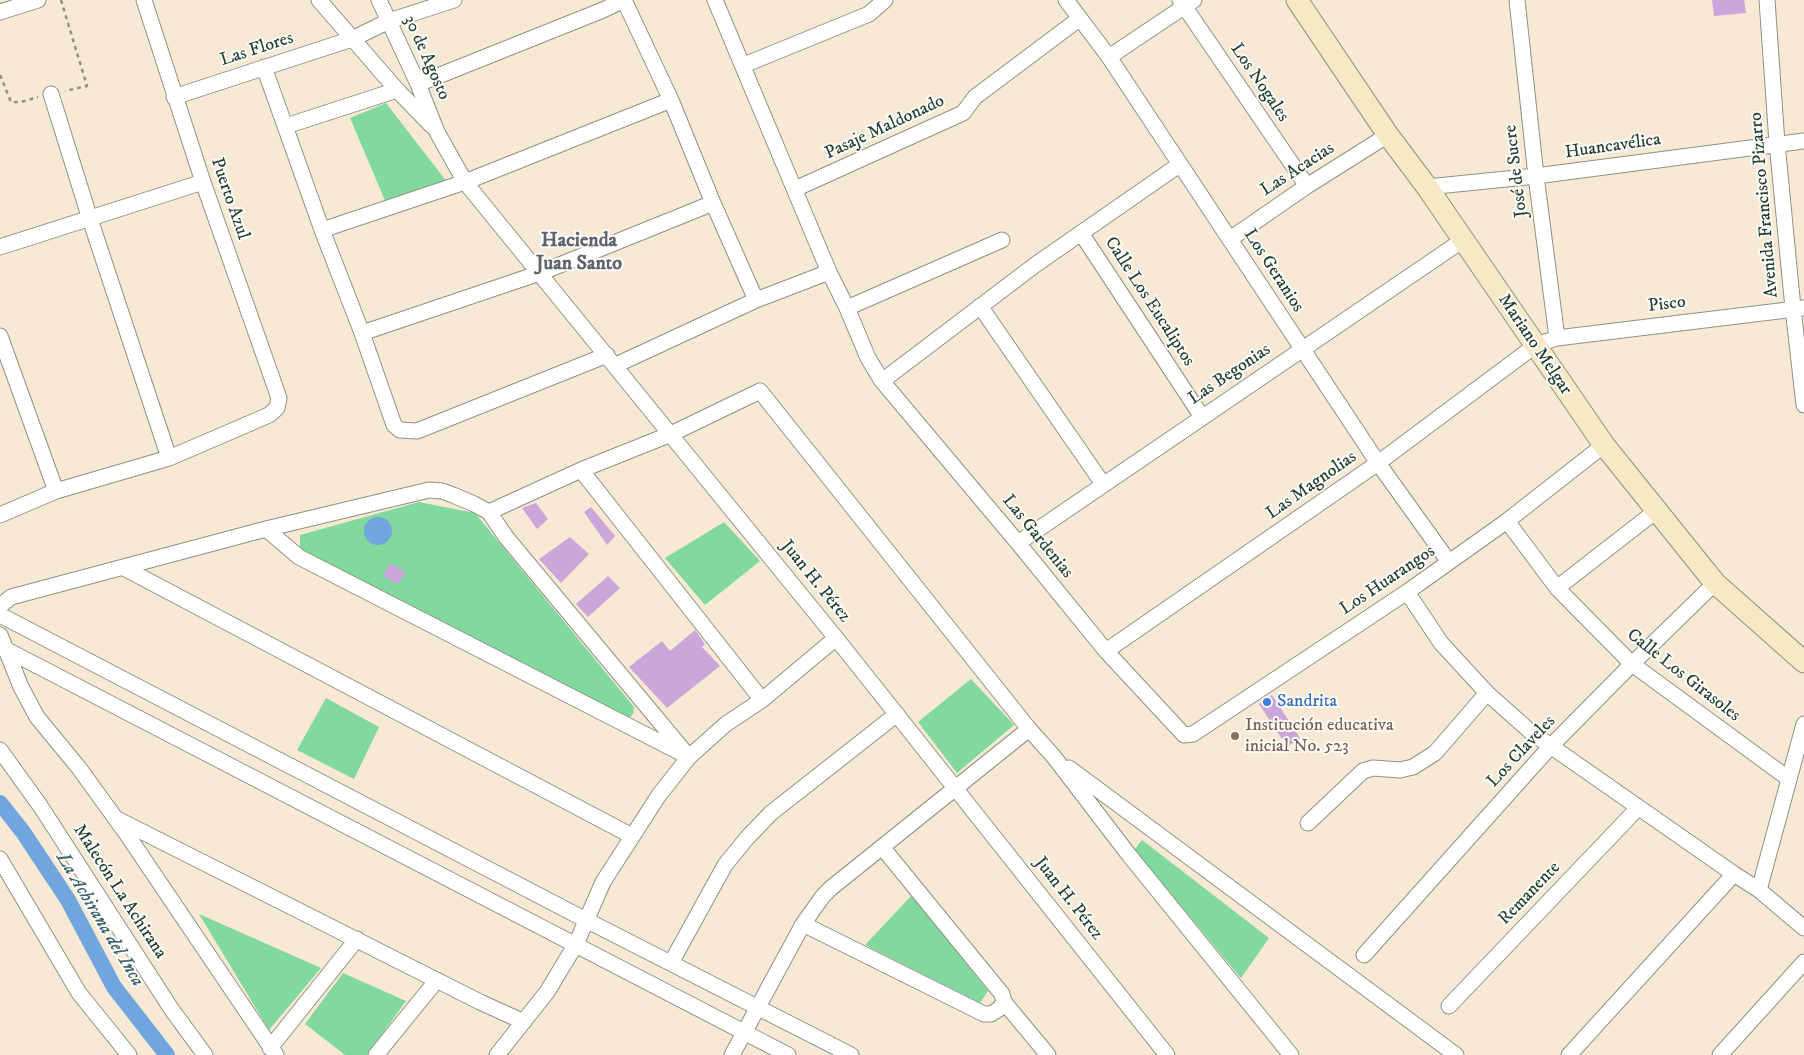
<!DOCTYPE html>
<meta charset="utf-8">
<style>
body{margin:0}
canvas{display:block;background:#f7e9d4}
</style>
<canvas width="1804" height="1055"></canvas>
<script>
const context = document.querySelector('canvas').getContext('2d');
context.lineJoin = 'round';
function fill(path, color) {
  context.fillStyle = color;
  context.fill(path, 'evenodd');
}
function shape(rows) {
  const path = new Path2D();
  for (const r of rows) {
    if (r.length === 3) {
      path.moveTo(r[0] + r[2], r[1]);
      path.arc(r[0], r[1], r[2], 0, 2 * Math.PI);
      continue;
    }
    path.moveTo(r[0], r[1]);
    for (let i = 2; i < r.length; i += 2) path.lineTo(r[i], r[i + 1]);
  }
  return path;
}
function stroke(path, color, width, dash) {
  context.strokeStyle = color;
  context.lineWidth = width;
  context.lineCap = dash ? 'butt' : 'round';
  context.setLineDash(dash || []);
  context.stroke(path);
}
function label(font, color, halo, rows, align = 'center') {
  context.font = font + ' "IM FELL DW Pica",serif';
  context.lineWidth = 4;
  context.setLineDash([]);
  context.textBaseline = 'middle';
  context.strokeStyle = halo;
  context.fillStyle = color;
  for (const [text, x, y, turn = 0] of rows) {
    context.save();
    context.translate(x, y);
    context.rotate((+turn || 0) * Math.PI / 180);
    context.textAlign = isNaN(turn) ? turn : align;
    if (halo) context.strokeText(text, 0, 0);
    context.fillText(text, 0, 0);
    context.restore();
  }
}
fill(shape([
 [386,103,447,182,386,203,350,118],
 [419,502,475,513,634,707,633,714,628,720,300,549,300,535],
 [724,522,760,561,705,605,665,558],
 [971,679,1014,725,957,773,918,722],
 [326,698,379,727,354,779,297,750],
 [1142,840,1269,938,1241,978,1134,850],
 [912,895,988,991,980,1003,865,945],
 [199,914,321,968,269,1030],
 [343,973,406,1001,367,1055,345,1055,305,1024]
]), '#82d99e');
fill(shape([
 [378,531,14]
]), '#71a5dd');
stroke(shape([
 [0,803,23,832,68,900,114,987,167,1055]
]), '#71a5dd', 16);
fill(shape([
 [1712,0,1744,0,1746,13,1714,16],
 [536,503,548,519,537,529,522,508],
 [591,507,615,536,607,545,584,512],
 [570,537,589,554,561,583,539,559],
 [390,563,406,572,398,584,383,576],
 [608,576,620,588,588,617,576,604],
 [695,630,705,644,702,647,720,666,667,708,629,667,662,641,670,651],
 [1272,695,1300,738,1287,747,1259,704]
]), '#cca6da');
const minor = shape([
 [319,0,397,90,431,125],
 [379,0,418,84,437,132,465,182,836,638,1167,1055],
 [624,0,671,100,713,203,756,300],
 [715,0,829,272,847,308,868,358,882,381,1018,543,1106,651,1184,735,1193,734,1407,592,1507,521,1604,445],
 [1066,0,1109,57,1378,463,1449,562],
 [1180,0,1307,186],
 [1517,0,1536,176,1557,338],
 [1767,0,1777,143,1793,308,1804,405],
 [0,12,38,0],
 [1109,57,1194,0],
 [744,65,869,14,885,0],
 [264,67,322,230,362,333,394,425,400,430,417,431,607,355],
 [418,84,603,10,624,0],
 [51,94,90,219,169,458],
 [174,97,352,39,389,21,454,0],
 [286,126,397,90],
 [1427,187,1536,176,1804,141],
 [795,189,963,113,975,97,1079,19],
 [322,230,465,182,671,100],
 [1081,233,1202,417],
 [1230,239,1307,186,1388,135],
 [0,247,203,182],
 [980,306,1103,484],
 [847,308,1002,240],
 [362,333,540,273,713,203],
 [0,336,56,491],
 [616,365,756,300,829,272],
 [882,381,1035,265,1179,165],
 [581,470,762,700],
 [489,512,506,537,684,751],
 [0,515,56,491,169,458,269,415,277,408,279,398,203,182,144,0],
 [1507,521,1557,588,1632,664,1789,779],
 [266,529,299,557,689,757],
 [1018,543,1463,240],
 [124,568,632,836],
 [1557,588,1656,511],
 [1407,592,1441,643,1487,693,1532,733,1734,874,1759,890,1804,928],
 [0,606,11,597,266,529,429,490,442,491,453,495,474,504,489,512,581,470,671,434,760,391,1029,729,1054,757,1129,855,1291,1055],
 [0,615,586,920,851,1055],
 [0,635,21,687,37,717,79,768,126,833,276,1055],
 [7,650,788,1055],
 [1106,651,1378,463,1536,345,1557,338,1804,308],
 [0,750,41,807,172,1010,205,1055],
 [1069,768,1456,1055],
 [117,819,480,1002,524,1022],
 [1308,823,1363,771,1373,768,1400,770,1413,767,1435,753,1487,693],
 [882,847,1002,994,1004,1002,1048,1055],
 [0,859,79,993,129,1055],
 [1759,890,1804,724],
 [803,924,984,1014,991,1014,999,1009,1004,1002],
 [1364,955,1550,747,1632,664,1715,583],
 [671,963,725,865,747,838,771,813,897,714],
 [1449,1006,1638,808],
 [270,1048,357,939],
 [376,1055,437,980],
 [497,1055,547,992,576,944,603,882,659,795,689,757,726,724,762,700,836,638],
 [732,1055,803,924,823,896,831,888,1029,729],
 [1569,1055,1734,874],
 [1720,1055,1804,962]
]);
const secondary = shape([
 [1297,0,1388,135,1427,187,1604,445,1715,583,1804,662]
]);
stroke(minor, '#8b9384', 17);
stroke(secondary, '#8b9384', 23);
stroke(shape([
 [61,0,87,86,65,91],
 [0,75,11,102,21,102,38,97]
]), '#8b9384', 2.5, [4, 4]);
stroke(minor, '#fff', 15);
stroke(secondary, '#f6e9c3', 21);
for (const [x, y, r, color] of [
 [1267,702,5,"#3f7fe0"],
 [1235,736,5,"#8d6e63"]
]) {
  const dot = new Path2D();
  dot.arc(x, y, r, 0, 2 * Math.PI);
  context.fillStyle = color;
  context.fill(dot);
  stroke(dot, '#fdfcf7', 2);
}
label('18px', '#1f3d34', '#fdfcf7', [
 ["Las Flores",257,50,-18],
 ["30 de Agosto",426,58,66],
 ["Los Nogales",1259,83,56],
 ["Pasaje Maldonado",885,128,-25],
 ["Huancavélica",1613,147,-8],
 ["Las Acacias",1298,170,-33],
 ["José de Sucre",1517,171,-97],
 ["Puerto Azul",229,199,71],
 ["Avenida Francisco Pizarro",1765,205,-95],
 ["Los Geranios",1273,271,57],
 ["Calle Los Eucaliptos",1149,302,57],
 ["Pisco",1667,305,-7],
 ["Mariano Melgar",1534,345,56],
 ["Las Begonias",1230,375,-34],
 ["Las Magnolias",1312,486,-35],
 ["Las Gardenias",1037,537,51],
 ["Los Huarangos",1388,581,-34],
 ["Juan H. Pérez",815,582,51],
 ["Calle Los Girasoles",1683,676,38],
 ["Los Claveles",1522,752,-47],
 ["Malecón La Achirana",119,892,57],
 ["Remanente",1530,894,-46],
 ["Juan H. Pérez",1068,899,52]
]);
label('18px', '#366cbe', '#fdfcf7', [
 ["Sandrita",1277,702]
], 'left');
label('18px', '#785e54', '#fdfcf7', [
 ["Institución educativa",1245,726],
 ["inicial No. 523",1245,747]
], 'left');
label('italic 19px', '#3c616f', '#fdfcf7', [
 ["La Achirana del Inca",99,920,59]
]);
label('bold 20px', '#5c626e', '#fdfcf7', [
 ["Hacienda",579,242],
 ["Juan Santo",579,265]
]);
</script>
